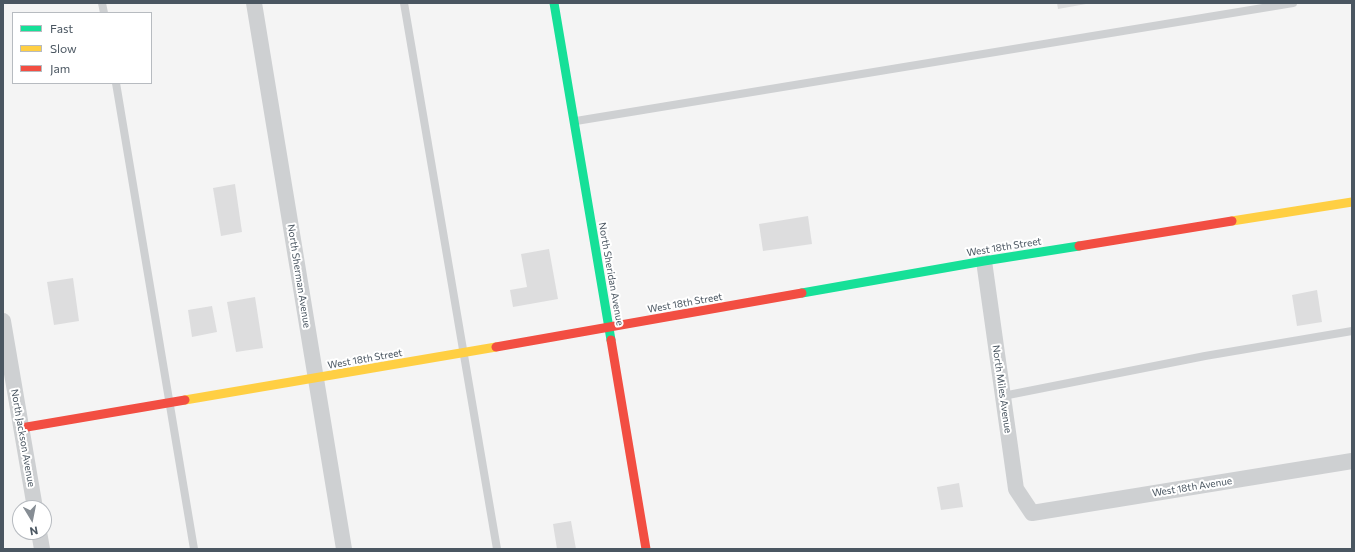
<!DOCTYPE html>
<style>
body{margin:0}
#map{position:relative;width:1355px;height:552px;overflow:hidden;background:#f4f4f4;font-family:Commissioner,sans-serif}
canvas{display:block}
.frame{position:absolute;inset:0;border:4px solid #4a5661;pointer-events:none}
.legend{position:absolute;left:12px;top:12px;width:140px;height:72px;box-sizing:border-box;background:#fff;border:1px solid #b7bbc0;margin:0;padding:5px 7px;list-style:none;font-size:12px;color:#4a5661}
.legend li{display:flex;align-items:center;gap:8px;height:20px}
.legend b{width:20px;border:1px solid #b7bbc0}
.north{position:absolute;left:12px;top:500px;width:40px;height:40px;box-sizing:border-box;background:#fff;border:1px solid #b7bbc0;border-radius:50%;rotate:170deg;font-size:11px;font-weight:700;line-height:16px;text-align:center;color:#4a5661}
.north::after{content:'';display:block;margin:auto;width:14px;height:18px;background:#868d94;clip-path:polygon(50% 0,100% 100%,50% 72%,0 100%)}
</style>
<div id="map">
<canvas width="1355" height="552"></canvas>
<div class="frame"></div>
<ul class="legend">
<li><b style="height:5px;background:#16e098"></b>Fast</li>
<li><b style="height:5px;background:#ffcf43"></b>Slow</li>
<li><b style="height:5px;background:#f24e42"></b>Jam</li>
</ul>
<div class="north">N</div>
</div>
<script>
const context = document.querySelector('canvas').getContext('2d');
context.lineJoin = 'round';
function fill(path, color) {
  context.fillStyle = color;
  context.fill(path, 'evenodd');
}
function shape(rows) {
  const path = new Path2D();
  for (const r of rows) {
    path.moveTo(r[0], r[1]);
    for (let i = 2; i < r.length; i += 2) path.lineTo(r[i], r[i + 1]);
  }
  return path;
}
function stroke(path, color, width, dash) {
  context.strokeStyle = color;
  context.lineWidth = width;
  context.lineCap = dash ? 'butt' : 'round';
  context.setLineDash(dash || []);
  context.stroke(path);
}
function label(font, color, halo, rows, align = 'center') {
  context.font = font + ' Commissioner,sans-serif';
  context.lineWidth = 4;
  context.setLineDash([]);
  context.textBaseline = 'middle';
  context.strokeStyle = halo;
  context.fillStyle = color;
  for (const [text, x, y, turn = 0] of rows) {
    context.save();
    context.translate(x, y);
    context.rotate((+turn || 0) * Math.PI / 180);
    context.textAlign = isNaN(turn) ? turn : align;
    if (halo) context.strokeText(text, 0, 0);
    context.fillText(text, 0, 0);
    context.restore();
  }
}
fill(shape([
 [1057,3,1086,3,1086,4,1058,9],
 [235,184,242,232,221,236,213,188],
 [808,216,812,244,763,251,759,224],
 [549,249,558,299,513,307,510,290,527,287,521,254],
 [73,278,79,321,54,325,47,282],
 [1317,290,1322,322,1297,326,1292,295],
 [255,297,263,348,236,352,227,302],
 [212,306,217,332,192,337,188,310],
 [959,483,963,507,941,510,937,487],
 [571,521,576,549,557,549,553,524]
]), '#ddddde');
stroke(shape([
 [102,3,104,13],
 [404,3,497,549],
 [116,83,194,549],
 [576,121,1293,3],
 [1003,396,1205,356,1352,331]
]), '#ced0d2', 8);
stroke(shape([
 [254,3,344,549],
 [984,261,1016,489,1032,513,1352,461],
 [3,321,35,508],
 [39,532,42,549]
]), '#ced0d2', 16);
stroke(shape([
 [554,3,611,340],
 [802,293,984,261,1079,246]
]), '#16e098', 9);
stroke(shape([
 [1232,221,1352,202],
 [185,400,496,347]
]), '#ffcf43', 9);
stroke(shape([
 [1079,246,1232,221],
 [611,340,646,549],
 [496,347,802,293],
 [21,428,185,400]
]), '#f24e42', 9);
label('10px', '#4a5661', '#fff', [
 ["West 18th Street",1004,247,-9],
 ["North Sheridan Avenue",611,274,80],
 ["North Sherman Avenue",299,276,81],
 ["West 18th Street",685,303,-10],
 ["West 18th Street",365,359,-10],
 ["North Miles Avenue",1002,389,82],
 ["North Jackson Avenue",23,438,80],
 ["West 18th Avenue",1192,487,-9]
]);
</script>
